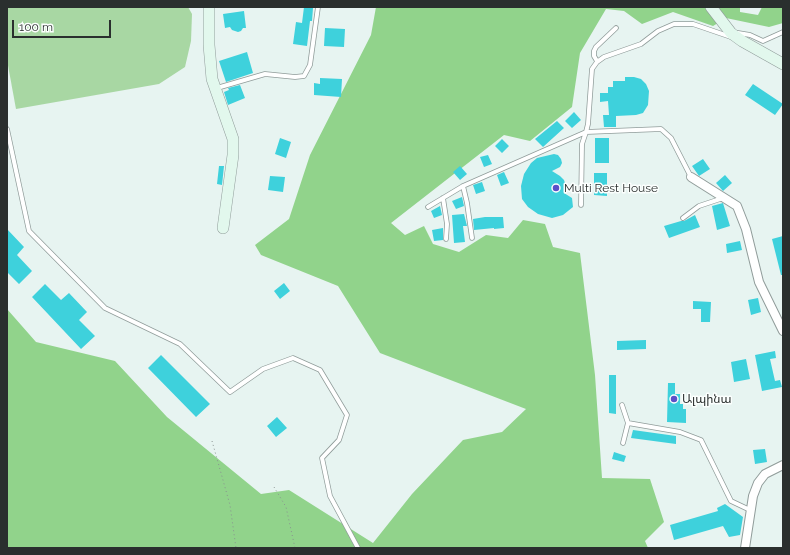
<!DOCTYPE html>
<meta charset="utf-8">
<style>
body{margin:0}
#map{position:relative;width:790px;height:555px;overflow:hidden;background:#e7f4f1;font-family:Raleway,sans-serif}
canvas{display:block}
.frame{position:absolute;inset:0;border:8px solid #2a2f2e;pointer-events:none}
.scale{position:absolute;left:12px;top:20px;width:99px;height:18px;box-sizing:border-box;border:2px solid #2a2f2e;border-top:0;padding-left:5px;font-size:12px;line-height:14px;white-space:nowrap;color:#2a2f2e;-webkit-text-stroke:3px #fcfffe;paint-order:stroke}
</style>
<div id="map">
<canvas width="790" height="555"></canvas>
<div class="frame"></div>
<div class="scale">100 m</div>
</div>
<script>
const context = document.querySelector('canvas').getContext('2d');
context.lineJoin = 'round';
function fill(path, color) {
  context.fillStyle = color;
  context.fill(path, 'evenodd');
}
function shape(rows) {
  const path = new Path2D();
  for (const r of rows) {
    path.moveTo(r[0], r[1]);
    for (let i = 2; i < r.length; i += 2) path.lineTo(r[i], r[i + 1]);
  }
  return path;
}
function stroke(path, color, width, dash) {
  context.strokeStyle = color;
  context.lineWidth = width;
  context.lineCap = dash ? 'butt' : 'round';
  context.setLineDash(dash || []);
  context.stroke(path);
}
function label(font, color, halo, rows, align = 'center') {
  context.font = font + ' Raleway,"Noto Sans Armenian",sans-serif';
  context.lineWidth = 3;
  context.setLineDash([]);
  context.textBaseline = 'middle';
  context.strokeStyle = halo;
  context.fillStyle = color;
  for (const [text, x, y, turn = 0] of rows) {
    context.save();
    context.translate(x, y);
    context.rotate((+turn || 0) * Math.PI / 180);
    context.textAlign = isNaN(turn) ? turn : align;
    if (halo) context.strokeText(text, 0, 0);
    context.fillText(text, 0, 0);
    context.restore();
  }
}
fill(shape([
 [7,7,188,7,192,14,191,41,185,67,159,84,16,109,7,60]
]), '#a8d7a3');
fill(shape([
 [376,7,707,7,718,23,713,26,673,12,642,24,624,11,606,9,580,53,572,107,530,141,504,135,391,223,405,235,424,226,433,244,459,252,486,235,508,238,523,220,545,224,553,247,580,253,595,375,602,478,650,479,664,522,645,541,648,548,7,548,7,309,36,342,115,361,167,417,261,494,289,490,373,543,412,494,463,440,502,432,526,409,380,353,338,286,261,255,255,245,289,219,310,155,371,35],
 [720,7,740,7,740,12,758,15,762,7,783,7,783,23,769,27,726,18,720,11]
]), '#91d38b');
fill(shape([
 [304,7,313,8,312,21,310,21,307,46,293,44,296,22,302,23],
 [244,11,246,28,243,28,241,31,238,32,232,30,230,27,225,28,223,14],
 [325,28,345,29,344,47,324,46],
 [247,52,253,73,226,82,219,61],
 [625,77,634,77,641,79,646,84,649,91,648,105,643,113,636,115,616,116,616,127,604,127,603,115,609,115,608,101,600,102,600,93,608,93,608,87,613,87,613,81,625,81],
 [320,78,342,79,341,97,314,95,314,83,320,84],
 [753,84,783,104,775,115,745,95],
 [240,85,245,98,228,105,224,92,229,90,228,88],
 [574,112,581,120,572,128,565,121],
 [557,121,564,128,543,147,535,139],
 [280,138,291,142,286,158,275,154],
 [595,138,609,138,609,163,595,163],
 [502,139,509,146,502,153,495,146],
 [554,154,558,155,561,159,562,163,560,167,552,171,560,176,564,180,565,183,564,193,572,198,573,207,563,215,552,218,538,214,528,207,522,199,521,186,524,174,531,163,537,158],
 [488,155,492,164,484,167,480,157],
 [703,159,710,169,699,176,692,166],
 [219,166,224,166,222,185,217,184],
 [460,166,467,174,460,180,453,172],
 [504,172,509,183,501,186,497,175],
 [594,173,607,173,607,196,594,195],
 [725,175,732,183,723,191,716,183],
 [270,176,285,177,283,192,268,190],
 [482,182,485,191,476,194,473,185],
 [462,197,464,206,456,209,452,201],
 [723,203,730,226,717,230,712,206],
 [440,206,442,215,434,218,431,211],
 [464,214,467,226,463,226,465,242,454,243,452,215],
 [695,215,700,227,669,238,664,226,681,221,684,221],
 [485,217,503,217,504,228,494,229,494,228,474,230,473,219],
 [443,228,443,240,434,241,432,230],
 [7,229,24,247,17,255,32,271,19,284,7,272],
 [783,236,783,275,781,275,772,239],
 [740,241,742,250,727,253,726,244],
 [284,283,290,291,280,299,274,291],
 [45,284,61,300,69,293,87,312,79,320,95,336,81,349,32,297],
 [758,298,761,312,751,315,748,300],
 [693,301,711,302,710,322,701,322,701,309,693,309],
 [646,340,646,349,617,350,617,341],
 [775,351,776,358,770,359,775,381,780,380,782,387,762,391,755,355],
 [161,355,210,404,196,417,148,368],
 [746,359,750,379,734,382,731,362],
 [609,375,616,375,616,414,609,413],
 [668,383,675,383,675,394,680,394,680,404,683,404,683,409,686,409,686,423,667,422],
 [277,417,287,428,276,437,267,426],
 [633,430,676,436,676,444,631,438],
 [765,449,767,462,755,464,753,450],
 [614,452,626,456,624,462,612,459],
 [725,504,743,517,740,535,729,537,723,526,674,540,670,525,718,511,717,508]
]), '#3ed1dc');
const lane = shape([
 [738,33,750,35,763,41,783,32],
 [597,61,594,56,594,51,596,47,616,28],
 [217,88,265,74,295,77,304,76,310,65,318,7],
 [7,129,29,231,105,308,180,344,230,392,263,369,293,358,320,370,347,415,339,440,322,458,330,496,358,548],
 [463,186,467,203,472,238],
 [443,198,447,224,446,239],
 [581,205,582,144,586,132,661,129,671,138,691,177],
 [428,207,463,186,586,132,588,124,592,69,597,62,604,57,641,44,658,31,674,24,693,24,731,37],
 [683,218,699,206,723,198],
 [622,405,628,423,680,432,701,440,731,501,750,510],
 [623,443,628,423]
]);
const street = shape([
 [691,177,737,206,746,229,759,282,783,331],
 [745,548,753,496,758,483,765,474,783,465]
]);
const secondary = shape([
 [209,7,209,45,212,79,233,139,233,155,223,228],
 [711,7,731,33,742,41,783,64]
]);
stroke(lane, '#909c9a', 5.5);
stroke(street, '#909c9a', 10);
stroke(secondary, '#909c9a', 12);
stroke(shape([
 [212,441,230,505,236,548],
 [274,487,286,507,295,548]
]), '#899290', 1, [1, 3]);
stroke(lane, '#fff', 4);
stroke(street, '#fff', 8);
stroke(secondary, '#e2f8ed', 11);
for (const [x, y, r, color] of [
 [556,188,4,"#5b50c8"],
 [674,399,4,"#5b50c8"]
]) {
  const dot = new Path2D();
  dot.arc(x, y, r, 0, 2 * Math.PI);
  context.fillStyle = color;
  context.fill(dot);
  stroke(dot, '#fcfffe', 1.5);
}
label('12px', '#2a2f2e', '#fcfffe', [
 ["Multi Rest House",564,188],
 ["Ալպինա",682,399]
], 'left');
</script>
